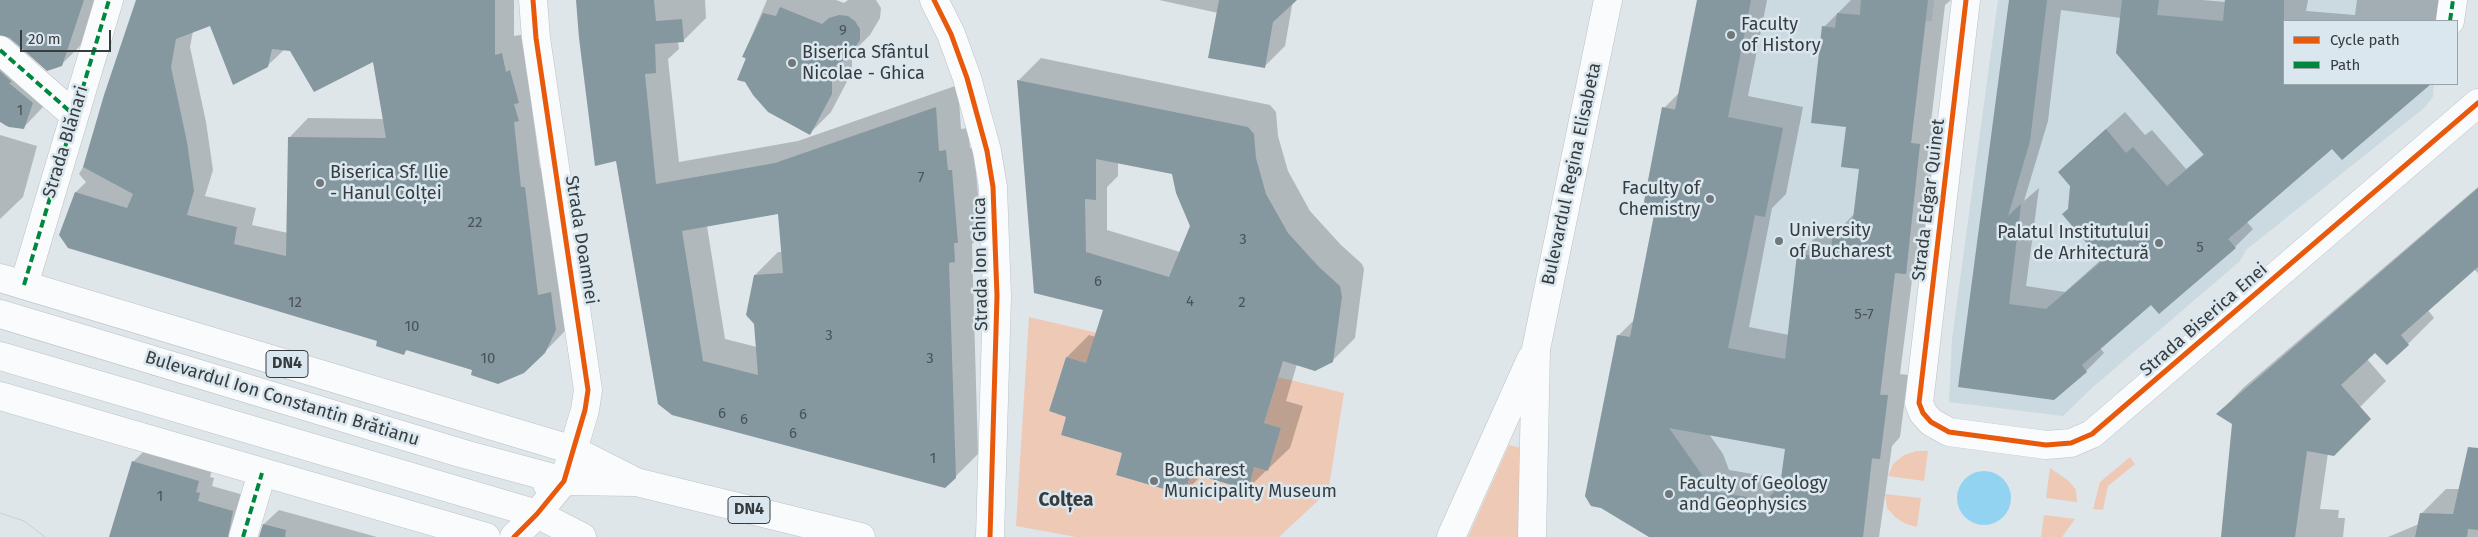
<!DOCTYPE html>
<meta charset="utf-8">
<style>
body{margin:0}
#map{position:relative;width:2478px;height:537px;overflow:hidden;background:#dee6ea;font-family:"Fira Sans",sans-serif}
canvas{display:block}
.legend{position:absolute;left:2283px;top:20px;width:175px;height:65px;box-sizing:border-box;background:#dae7ee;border:1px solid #99a3a8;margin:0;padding:6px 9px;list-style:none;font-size:15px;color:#373c3f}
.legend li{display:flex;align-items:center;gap:10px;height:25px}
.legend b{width:25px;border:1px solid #99a3a8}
.scale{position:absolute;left:20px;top:30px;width:91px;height:22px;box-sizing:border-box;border:2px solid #373c3f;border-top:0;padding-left:6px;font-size:15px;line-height:18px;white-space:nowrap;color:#373c3f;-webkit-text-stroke:4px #dae7ee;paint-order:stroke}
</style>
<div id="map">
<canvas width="2478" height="537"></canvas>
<ul class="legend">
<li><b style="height:6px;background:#e8590c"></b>Cycle path</li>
<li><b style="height:6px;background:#00873e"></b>Path</li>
</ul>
<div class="scale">20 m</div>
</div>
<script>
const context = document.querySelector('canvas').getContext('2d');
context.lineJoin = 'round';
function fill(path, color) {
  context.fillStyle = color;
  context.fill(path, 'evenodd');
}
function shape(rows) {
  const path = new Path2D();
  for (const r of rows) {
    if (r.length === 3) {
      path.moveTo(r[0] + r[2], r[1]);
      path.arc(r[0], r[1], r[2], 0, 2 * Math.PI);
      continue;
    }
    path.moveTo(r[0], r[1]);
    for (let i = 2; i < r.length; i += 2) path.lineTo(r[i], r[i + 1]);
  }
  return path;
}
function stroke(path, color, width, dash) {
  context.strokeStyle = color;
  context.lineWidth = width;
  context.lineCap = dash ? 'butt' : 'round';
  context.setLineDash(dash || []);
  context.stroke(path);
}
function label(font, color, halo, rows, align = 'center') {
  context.font = font + ' "Fira Sans",sans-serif';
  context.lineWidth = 5;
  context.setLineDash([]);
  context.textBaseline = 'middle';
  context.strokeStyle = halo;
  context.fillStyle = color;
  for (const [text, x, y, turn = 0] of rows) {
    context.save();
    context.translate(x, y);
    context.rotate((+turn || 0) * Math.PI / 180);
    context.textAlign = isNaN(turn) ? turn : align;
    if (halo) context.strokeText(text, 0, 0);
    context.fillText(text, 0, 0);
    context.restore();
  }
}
fill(shape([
 [1697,0,1934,0,1932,21,1926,21,1911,143,1920,144,1906,274,1895,273,1880,394,1888,395,1880,459,1872,459,1863,537,1649,537,1601,508,1591,506,1585,496,1617,335,1630,337,1655,210,1643,207,1662,107,1675,109],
 [1998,0,2444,0,2442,21,2284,21,2284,84,2434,84,2433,97,2424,108,2246,250,2240,261,2093,387,2063,416,1949,402,1952,339]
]), '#cbd9e1');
fill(shape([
 [1029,317,1149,345,1086,363,1066,357,1049,411,1066,417,1061,435,1122,453,1116,475,1183,495,1191,473,1247,490,1254,467,1268,471,1281,428,1264,423,1278,377,1344,393,1329,486,1321,498,1279,537,1076,537,1016,526],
 [1509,445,1521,448,1520,537,1468,537],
 [1916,451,1928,451,1924,481,1888,476,1893,464,1904,455],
 [2130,457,2135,464,2108,486,2103,510,2093,509,2100,482],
 [2050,468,2069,481,2076,490,2077,502,2046,498],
 [1885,494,1921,498,1917,527,1906,524,1895,517,1887,508],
 [2044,515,2075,519,2062,537,2041,537]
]), '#eec9b6');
fill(shape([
 [1984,498,27]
]), '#92d3f2');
fill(shape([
 [0,0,96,0,82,44,61,65,47,69,6,36,52,83,43,107,23,128,6,126,0,121],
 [138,0,514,0,514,36,521,35,525,53,540,168,545,168,575,310,564,332,535,362,473,370,408,349,404,353,379,340,61,235,76,192,86,182,79,174,86,162],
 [210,24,267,66,285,49,373,60,384,119,308,118,289,138,288,233,252,225,256,208,205,196,213,170,206,122,190,47,193,31],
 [578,0,705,0,706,18,683,41,678,42,679,49,668,59,679,162,798,141,958,85,961,129,968,128,970,148,974,147,980,219,976,223,978,238,972,244,978,454,955,477,673,413,617,159],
 [779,213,783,252,778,252,755,275,757,347,725,339,707,226],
 [767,0,836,0,844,3,848,0,876,0,881,8,880,18,870,35,852,53,852,72,831,112,810,133,743,56],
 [1159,0,1293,0,1285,46,1265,66,1218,13],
 [1698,0,1767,0,1748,96,1803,107,1786,194,1772,208,1749,327,1789,335,1798,255,1819,234,1834,235,1855,213,1860,168,1847,126,1824,27,1851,0,1951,0,1945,5,1931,122,1941,123,1927,251,1914,264,1900,374,1908,375,1900,437,1892,446,1879,537,1651,537,1619,335,1635,319,1657,209,1664,108,1680,92],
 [1709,434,1787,448,1783,479,1729,470,1723,454],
 [2010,0,2202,0,2226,2,2226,0,2308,0,2306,11,2355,15,2357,0,2452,0,2450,21,2284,21,2284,84,2426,84,2412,98,2332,147,2246,221,2253,229,2235,247,2151,303,2100,348,2104,353,2086,371,1959,386],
 [2061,10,2121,18,2204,154,2186,169,2152,130,2145,135,2125,112,2078,154,2060,172,2072,186,2102,259,2065,292,2026,286,2039,188,2024,201,2048,121],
 [1041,58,1270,105,1276,112,1278,136,1288,171,1310,211,1341,245,1362,264,1364,269,1355,338,1332,361,1297,364,1286,401,1303,406,1290,448,1247,489,1202,475,1183,494,1068,416,1051,411,1067,357,1089,335,1096,337,1105,310,1019,80],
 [1118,162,1173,173,1191,226,1180,252,1107,230,1107,187,1118,176],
 [0,135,37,146,23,197,0,219],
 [2478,187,2478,273,2474,269,2427,309,2434,318,2408,344,2375,351,2367,359,2386,381,2360,407,2328,453,2320,509,2339,510,2338,518,2345,518,2343,537,2222,537,2233,423,2218,414,2243,388],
 [148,447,213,466,210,477,214,478,212,486,247,496,253,537,110,537,133,462],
 [2478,466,2478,537,2388,537,2419,524,2421,514,2446,489,2460,489],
 [279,510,377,537,260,537,264,524]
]), '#0003');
fill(shape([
 [0,0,84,0,62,66,47,71,10,38,0,35],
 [136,0,495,0,495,55,502,53,506,72,510,70,519,103,514,104,519,121,514,122,521,187,525,187,538,295,551,292,556,330,545,353,524,373,498,384,471,375,472,370,406,350,404,355,376,346,377,341,68,248,59,235,75,192,127,208,133,194,83,167,104,95],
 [210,26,233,85,268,67,272,49,290,51,314,92,373,62,386,138,288,137,286,256,234,244,237,227,187,215,194,191,187,142,171,67,176,39],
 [576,0,654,0,656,21,682,19,684,42,655,44,656,73,645,74,656,184,775,163,936,107,939,151,946,150,948,170,952,170,958,243,954,243,955,262,949,263,956,478,945,488,672,415,658,404,616,161,595,166,579,38],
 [778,214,783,273,754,275,746,315,754,324,758,375,703,361,682,231],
 [1219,0,1297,0,1273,22,1265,68,1208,58],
 [1697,0,1751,0,1728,117,1783,128,1765,217,1755,215,1728,348,1785,359,1797,254,1830,257,1833,233,1851,235,1859,169,1841,167,1846,127,1811,123,1822,26,1835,28,1837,13,1860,15,1861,0,1928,0,1911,143,1920,144,1906,274,1895,273,1880,395,1888,395,1880,459,1872,458,1863,537,1649,537,1601,508,1591,506,1585,496,1617,335,1630,337,1655,210,1643,207,1662,107,1675,110],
 [1669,428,1785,449,1780,486,1766,500,1708,491,1702,475],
 [2009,0,2047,0,2030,141,2008,216,2021,204,2009,304,2046,309,2102,261,2062,214,2068,209,2070,186,2058,172,2106,129,2126,153,2133,147,2167,186,2204,155,2116,53,2122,0,2159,0,2157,15,2223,21,2225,0,2284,0,2284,84,2431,84,2342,160,2332,149,2228,239,2236,248,2159,314,2151,305,2082,365,2087,372,2054,400,1958,387],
 [780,7,822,24,829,18,839,15,848,16,855,21,860,29,860,40,849,57,836,65,836,69,832,72,832,94,810,135,768,112,753,95,745,82,737,80,746,58,742,57,763,13,776,16],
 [0,71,12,82,9,83,33,103,24,129,9,127,0,122],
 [1017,80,1248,127,1254,134,1256,158,1266,194,1288,233,1319,267,1340,286,1342,297,1333,362,1315,371,1283,361,1264,423,1281,428,1268,471,1254,467,1248,490,1191,473,1184,495,1116,475,1122,453,1061,435,1066,417,1049,411,1066,357,1086,363,1103,310,1034,293],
 [1096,159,1172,174,1176,193,1190,226,1169,277,1086,252,1085,199,1096,200],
 [2478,188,2478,267,2401,335,2409,345,2387,365,2375,353,2341,385,2371,419,2334,456,2307,451,2295,537,2221,537,2232,424,2216,414],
 [2468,447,2478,448,2478,530,2468,529,2467,537,2415,537,2420,513,2453,514],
 [132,461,199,481,196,492,200,493,198,501,233,511,228,537,109,537],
 [263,524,286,530,285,537,259,537]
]), '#85979f');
const minor = shape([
 [934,0,951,34,967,78,987,151,993,187,997,296,990,537],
 [1966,0,1919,403,1923,413,1931,422,1949,432,2046,445,2071,443,2092,434,2478,103],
 [2450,21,2453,0],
 [0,50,74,115],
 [24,285,109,0],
 [243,537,262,473],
 [514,537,537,514,564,481,585,410,588,390,536,38,533,0]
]);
const major = shape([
 [0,278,573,450,636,482],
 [0,314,464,454,564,481],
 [0,356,537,514,582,537],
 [0,396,486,537],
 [547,484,564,481,636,482,861,537],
 [1451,537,1531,359],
 [1532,537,1536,349,1608,0]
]);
stroke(minor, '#bcc2c5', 29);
stroke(major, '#bcc2c5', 29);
stroke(minor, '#fafbfc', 28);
stroke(major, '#fafbfc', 28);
stroke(shape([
 [0,513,24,521,45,537]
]), '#cdcfd0', 1);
stroke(shape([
 [2450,21,2453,0],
 [0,50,74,115],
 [24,285,109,0],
 [243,537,262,473]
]), '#00873e', 4, [8, 4]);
stroke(shape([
 [934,0,951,34,967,78,987,151,993,187,997,296,990,537],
 [1966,0,1919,403,1923,413,1931,422,1949,432,2046,445,2071,443,2092,434,2478,103],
 [514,537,537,514,564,481,585,410,588,390,536,38,533,0]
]), '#e8590c', 5);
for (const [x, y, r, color] of [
 [1731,35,5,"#71787b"],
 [792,63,5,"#71787b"],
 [320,183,5,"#71787b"],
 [1710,199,5,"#71787b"],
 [1779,241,5,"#71787b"],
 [2159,243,5,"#71787b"],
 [1154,481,5,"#71787b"],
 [1669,494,5,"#71787b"]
]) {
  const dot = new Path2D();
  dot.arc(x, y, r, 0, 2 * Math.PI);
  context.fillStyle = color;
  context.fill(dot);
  stroke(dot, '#dae7ee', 2);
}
label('15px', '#4a5357', null, [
 ["9",843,31],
 ["1",20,111],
 ["7",921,178],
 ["22",475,223],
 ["3",1243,240],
 ["5",2200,248],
 ["6",1098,282],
 ["4",1190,302],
 ["12",295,303],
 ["2",1242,303],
 ["5-7",1864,315],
 ["10",412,327],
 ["3",829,336],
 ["10",488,359],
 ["3",930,359],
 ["6",722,414],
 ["6",803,415],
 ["6",744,420],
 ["6",793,434],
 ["1",933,459],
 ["1",160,497]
]);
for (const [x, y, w] of [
 [287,364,42],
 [749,510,42]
]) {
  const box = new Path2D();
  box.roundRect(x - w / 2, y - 13.5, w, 27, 4);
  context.fillStyle = '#dae7ee';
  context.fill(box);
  stroke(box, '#373c3f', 1);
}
label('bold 16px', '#373c3f', null, [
 ["DN4",287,364],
 ["DN4",749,510]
]);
label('18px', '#373c3f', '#dae7ee', [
 ["Faculty",1741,25],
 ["of History",1741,46],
 ["Biserica Sfântul",802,53],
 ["Nicolae - Ghica",802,74],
 ["Biserica Sf. Ilie",330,173],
 ["- Hanul Colței",330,194],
 ["Faculty of",1700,189,"right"],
 ["Chemistry",1700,210,"right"],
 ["University",1789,231],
 ["of Bucharest",1789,252],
 ["Palatul Institutului",2149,233,"right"],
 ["de Arhitectură",2149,254,"right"],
 ["Bucharest",1164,471],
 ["Municipality Museum",1164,492],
 ["Faculty of Geology",1679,484],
 ["and Geophysics",1679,505]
], 'left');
label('18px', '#373c3f', '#dae7ee', [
 ["Strada Blănari",66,142,-73],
 ["Bulevardul Regina Elisabeta",1572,174,-78],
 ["Strada Edgar Quinet",1929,200,-83],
 ["Strada Doamnei",581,240,81],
 ["Strada Ion Ghica",981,264,-91],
 ["Strada Biserica Enei",2204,320,-41],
 ["Bulevardul Ion Constantin Brătianu",282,399,17]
]);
label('bold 19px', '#373c3f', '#dae7ee', [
 ["Colțea",1066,501]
]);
</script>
